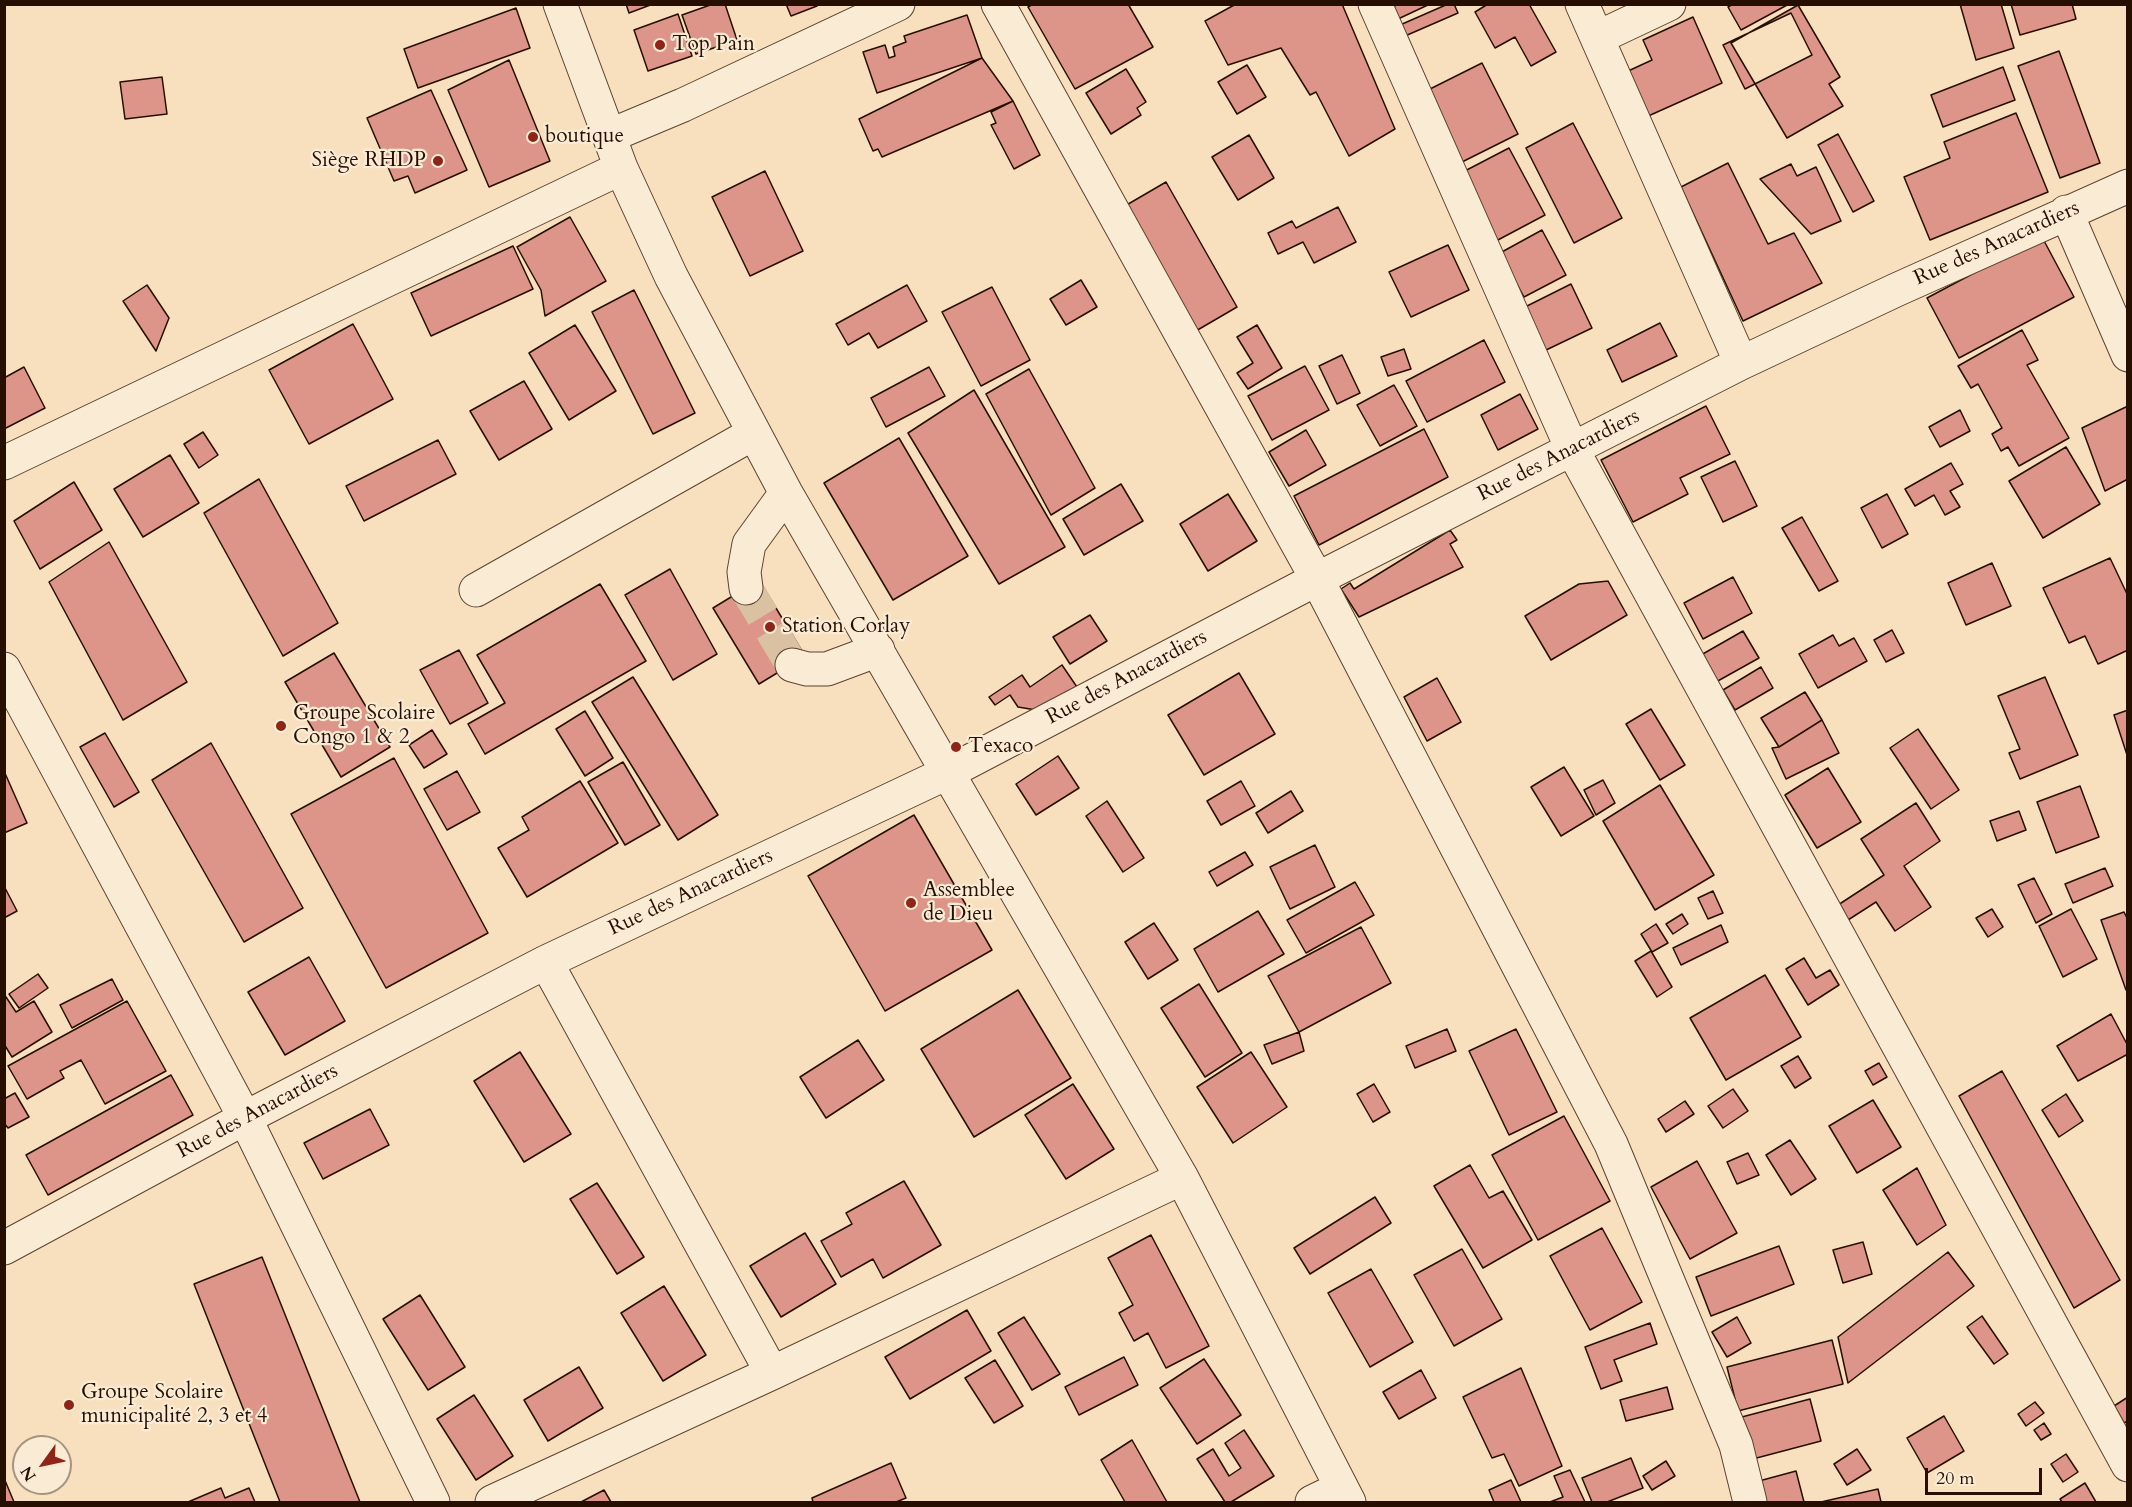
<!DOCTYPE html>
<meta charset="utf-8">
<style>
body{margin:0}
#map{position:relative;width:2132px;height:1507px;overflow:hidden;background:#f8e0bf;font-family:Cardo,serif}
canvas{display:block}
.frame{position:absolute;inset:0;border:6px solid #270f00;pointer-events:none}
.north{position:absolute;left:12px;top:1435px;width:60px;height:60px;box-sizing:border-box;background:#faebd5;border:2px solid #a69380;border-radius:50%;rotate:237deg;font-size:16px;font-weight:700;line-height:24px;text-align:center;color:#270f00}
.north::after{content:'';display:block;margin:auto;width:21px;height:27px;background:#8f2418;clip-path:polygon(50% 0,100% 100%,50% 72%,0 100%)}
.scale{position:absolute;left:1925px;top:1468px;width:117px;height:27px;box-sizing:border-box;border:3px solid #270f00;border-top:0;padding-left:8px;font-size:18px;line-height:21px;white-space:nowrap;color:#270f00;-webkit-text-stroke:4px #faebd5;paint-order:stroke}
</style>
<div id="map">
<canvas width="2132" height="1507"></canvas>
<div class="frame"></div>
<div class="north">N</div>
<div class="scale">20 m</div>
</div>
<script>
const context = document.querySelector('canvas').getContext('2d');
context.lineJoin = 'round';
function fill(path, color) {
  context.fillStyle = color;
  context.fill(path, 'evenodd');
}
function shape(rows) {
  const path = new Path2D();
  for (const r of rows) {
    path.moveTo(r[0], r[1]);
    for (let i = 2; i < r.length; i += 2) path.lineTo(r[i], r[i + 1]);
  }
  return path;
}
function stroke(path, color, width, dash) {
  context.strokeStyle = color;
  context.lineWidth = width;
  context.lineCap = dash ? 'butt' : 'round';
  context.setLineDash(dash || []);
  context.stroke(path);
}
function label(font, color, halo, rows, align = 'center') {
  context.font = font + ' Cardo,serif';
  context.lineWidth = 4.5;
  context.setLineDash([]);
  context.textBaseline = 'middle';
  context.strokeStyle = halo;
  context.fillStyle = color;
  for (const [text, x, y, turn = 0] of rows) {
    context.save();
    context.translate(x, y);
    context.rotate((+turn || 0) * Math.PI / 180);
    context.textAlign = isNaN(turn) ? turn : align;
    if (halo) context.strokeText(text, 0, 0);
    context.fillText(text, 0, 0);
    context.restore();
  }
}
const building = shape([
 [626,4,653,4,629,13,626,4],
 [713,4,725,4,737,40,696,54,682,15,713,4],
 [786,4,817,4,817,6,791,16,786,4],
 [1033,4,1128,4,1153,47,1075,89,1028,7,1033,4],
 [1236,4,1342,4,1395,129,1349,156,1316,92,1310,95,1281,48,1228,65,1205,21,1236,4],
 [1399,4,1430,4,1398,19,1392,7,1399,4],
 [1448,4,1454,4,1458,13,1405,36,1400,25,1448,4],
 [1488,4,1529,4,1556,52,1531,66,1515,37,1495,48,1475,12,1488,4],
 [1733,4,1789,4,1741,30,1728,7,1733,4],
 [1960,4,2001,4,2014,48,1976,60,1960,4],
 [2011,4,2072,4,2076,19,2020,35,2011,4],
 [1798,5,1840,77,1829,84,1843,106,1787,138,1731,43,1798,5],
 [516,8,530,48,418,88,404,49,516,8],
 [1791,13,1812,55,1745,89,1723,45,1791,13],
 [678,14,692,56,648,71,634,30,678,14],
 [967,15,982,58,877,93,863,52,885,45,889,58,895,56,893,47,906,42,904,36,967,15],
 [1693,17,1722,83,1646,117,1626,72,1652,60,1643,40,1693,17],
 [2059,51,2100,163,2060,178,2018,66,2059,51],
 [982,58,1013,101,882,157,878,149,873,151,859,119,982,58],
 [509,60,550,161,489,187,448,90,509,60],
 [1482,63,1518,134,1462,162,1426,91,1482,63],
 [1247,65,1266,97,1237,114,1218,82,1247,65],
 [2003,67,2015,100,1943,127,1931,95,2003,67],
 [1126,69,1146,102,1137,108,1141,115,1111,134,1086,93,1126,69],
 [162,77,167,114,125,119,120,82,162,77],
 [431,90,467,170,415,193,408,176,394,181,367,118,431,90],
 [1013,101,1040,155,1014,169,991,125,996,123,991,112,1013,101],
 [2016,113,2048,192,1930,240,1904,177,1950,158,1944,142,2016,113],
 [1573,123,1622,218,1574,243,1526,148,1573,123],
 [1838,134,1874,201,1853,212,1818,145,1838,134],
 [1249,135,1274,178,1238,200,1212,157,1249,135],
 [1509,148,1545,215,1496,241,1459,174,1509,148],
 [1728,163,1768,244,1794,233,1822,283,1743,321,1681,187,1728,163],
 [1791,164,1797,176,1816,167,1841,221,1811,234,1760,179,1791,164],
 [765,171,803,251,750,276,712,197,765,171],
 [1166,182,1237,307,1189,335,1118,210,1166,182],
 [1338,207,1356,242,1314,263,1303,242,1278,254,1268,233,1292,221,1296,228,1338,207],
 [570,217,606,281,545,316,541,290,517,247,570,217],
 [1542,230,1566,275,1524,297,1500,253,1542,230],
 [2042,237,2074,297,1959,358,1927,298,2042,237],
 [1448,245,1469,290,1411,317,1389,272,1448,245],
 [513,246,533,289,431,336,411,293,513,246],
 [1081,280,1097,307,1066,325,1050,299,1081,280],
 [1571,284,1592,328,1544,351,1523,308,1571,284],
 [147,285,169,318,156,351,123,301,147,285],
 [907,285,927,321,878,348,869,333,848,345,836,324,907,285],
 [992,287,1030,360,981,386,942,312,992,287],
 [634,290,695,413,653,434,592,312,634,290],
 [1660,323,1677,356,1622,382,1607,350,1660,323],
 [353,324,393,399,309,444,269,370,353,324],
 [575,325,616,391,569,420,529,353,575,325],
 [1257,325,1282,368,1248,389,1237,373,1253,363,1237,337,1257,325],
 [2022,330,2038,360,2027,365,2069,438,2019,466,2008,447,2001,451,1992,434,2002,428,1978,384,1971,388,1958,366,2022,330],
 [1484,340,1505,382,1427,422,1406,381,1484,340],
 [1404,349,1411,369,1388,376,1381,357,1404,349],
 [1342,355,1360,393,1337,404,1319,366,1342,355],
 [1305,366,1329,410,1272,440,1248,396,1305,366],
 [24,367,45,408,4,429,4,378,24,367],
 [929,367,945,396,886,427,871,398,929,367],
 [1029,369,1095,488,1051,515,986,394,1029,369],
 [524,381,552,429,499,460,470,411,524,381],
 [1394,385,1417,426,1380,446,1357,405,1394,385],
 [974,390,1065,547,999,584,908,433,974,390],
 [1520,394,1538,429,1498,450,1481,415,1520,394],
 [1706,406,1730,454,1680,478,1688,494,1633,522,1601,460,1706,406],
 [2128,406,2128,479,2105,491,2082,428,2128,406],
 [1960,410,1970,431,1940,447,1929,427,1960,410],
 [1424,429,1448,477,1319,545,1294,496,1424,429],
 [1306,430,1326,465,1289,486,1269,452,1306,430],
 [203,432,218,455,199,468,184,444,203,432],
 [899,438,968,556,893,600,824,483,899,438],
 [438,440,456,474,364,521,346,486,438,440],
 [2066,447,2100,504,2043,538,2009,481,2066,447],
 [170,455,199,503,143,537,114,489,170,455],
 [1735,461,1757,506,1723,522,1701,477,1735,461],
 [1951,463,1963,484,1950,491,1960,507,1945,515,1934,495,1915,506,1905,489,1951,463],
 [259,479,338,623,283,656,204,513,259,479],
 [74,482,102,530,40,569,14,521,74,482],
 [1121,484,1143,521,1084,555,1063,519,1121,484],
 [1228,494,1257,541,1208,571,1180,524,1228,494],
 [1887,494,1908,534,1882,548,1861,508,1887,494],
 [1802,517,1838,581,1819,591,1782,528,1802,517],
 [1450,530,1457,540,1450,544,1463,567,1359,617,1341,589,1350,583,1354,589,1450,530],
 [109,542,187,682,123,720,49,582,109,542],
 [2110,558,2128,596,2128,650,2098,664,2085,636,2069,643,2043,588,2110,558],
 [1992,563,2011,606,1966,625,1948,583,1992,563],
 [670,569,717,654,673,680,625,595,670,569],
 [1733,577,1752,613,1703,639,1684,603,1733,577],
 [759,580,805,656,759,684,713,608,759,580],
 [1608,581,1627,615,1551,660,1525,616,1579,584,1608,581],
 [600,584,646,661,485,754,468,724,505,703,477,655,600,584],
 [1090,615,1107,641,1070,664,1053,637,1090,615],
 [1892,630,1904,653,1886,662,1874,640,1892,630],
 [1743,631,1759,658,1716,682,1701,655,1743,631],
 [1833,635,1839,646,1854,638,1867,661,1818,688,1799,654,1833,635],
 [459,650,488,703,450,724,420,670,459,650],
 [334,653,390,747,341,777,285,682,334,653],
 [1062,665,1079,690,1048,712,1018,707,1010,695,995,705,989,697,1022,675,1030,687,1062,665],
 [1761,667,1773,688,1735,710,1723,690,1761,667],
 [1239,673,1275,734,1204,775,1168,715,1239,673],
 [633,677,718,815,678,840,592,702,633,677],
 [2045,677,2078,755,2020,779,2009,753,2020,749,1998,696,2045,677],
 [1437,678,1461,722,1427,741,1404,697,1437,678],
 [1805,692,1822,720,1779,747,1761,718,1805,692],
 [1651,709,1685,765,1660,780,1626,724,1651,709],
 [2128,710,2128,758,2114,715,2128,710],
 [585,711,613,758,585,776,556,729,585,711],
 [1822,720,1839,753,1786,779,1772,748,1779,747,1822,720],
 [1918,729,1959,790,1931,809,1890,748,1918,729],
 [432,730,447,754,424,768,409,745,432,730],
 [105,733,139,792,114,807,80,747,105,733],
 [211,743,303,908,244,942,152,780,211,743],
 [1058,756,1079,788,1036,815,1016,784,1058,756],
 [394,758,488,933,386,988,291,814,394,758],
 [623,762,660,825,625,845,588,782,623,762],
 [1564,767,1594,816,1561,836,1531,787,1564,767],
 [1828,768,1861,822,1817,848,1785,795,1828,768],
 [4,771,27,823,4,833,4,771],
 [457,771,480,812,447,830,424,789,457,771],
 [1603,780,1615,803,1596,815,1584,790,1603,780],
 [580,781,618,843,527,897,498,848,529,830,522,817,580,781],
 [1241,781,1255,806,1221,825,1207,801,1241,781],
 [1660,785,1714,875,1655,910,1603,821,1660,785],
 [2080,786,2099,837,2056,853,2037,802,2080,786],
 [1291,791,1303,811,1268,833,1256,813,1291,791],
 [1107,801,1144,858,1123,872,1086,816,1107,801],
 [1916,803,1940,841,1904,866,1931,907,1895,931,1876,902,1848,920,1838,905,1884,875,1861,839,1916,803],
 [2019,811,2026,830,1997,841,1990,821,2019,811],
 [914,815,992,950,885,1011,808,876,914,815],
 [1315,845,1335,887,1290,909,1270,867,1315,845],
 [1245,852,1253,865,1217,886,1209,872,1245,852],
 [2105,868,2113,886,2073,903,2065,884,2105,868],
 [2034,878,2052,914,2036,923,2018,885,2034,878],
 [1355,882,1374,915,1306,953,1287,920,1355,882],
 [4,886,17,911,4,918,4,886],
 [1713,891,1723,913,1708,919,1698,898,1713,891],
 [1992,909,2003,927,1988,937,1976,918,1992,909],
 [2071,909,2097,959,2063,977,2039,926,2071,909],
 [1258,911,1284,954,1218,992,1194,949,1258,911],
 [2124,912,2128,920,2128,989,2126,990,2101,920,2124,912],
 [1682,914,1688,924,1673,934,1666,924,1682,914],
 [1154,923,1178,960,1148,979,1125,942,1154,923],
 [1656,924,1668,943,1652,952,1641,934,1656,924],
 [1721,925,1728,942,1681,965,1673,948,1721,925],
 [1361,927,1391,983,1299,1032,1268,976,1361,927],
 [1651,951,1672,987,1657,997,1635,961,1651,951],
 [309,957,345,1021,285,1055,248,992,309,957],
 [1804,958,1816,978,1830,970,1839,985,1808,1005,1786,969,1804,958],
 [38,974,48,988,19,1008,9,994,38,974],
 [1765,975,1801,1037,1726,1080,1690,1018,1765,975],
 [112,979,123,1000,72,1028,60,1005,112,979],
 [1199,984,1242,1053,1205,1077,1161,1008,1199,984],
 [1018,990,1071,1078,974,1137,921,1049,1018,990],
 [4,994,16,1012,34,1001,52,1032,12,1057,4,1044,4,994],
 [127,1001,166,1071,105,1104,81,1060,60,1071,64,1078,27,1099,8,1066,127,1001],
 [2111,1014,2128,1046,2128,1054,2078,1081,2057,1046,2111,1014],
 [1447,1029,1456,1051,1415,1068,1406,1046,1447,1029],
 [1516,1029,1557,1112,1509,1135,1469,1051,1516,1029],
 [1299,1032,1304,1051,1272,1064,1264,1045,1299,1032],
 [858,1040,884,1080,826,1118,800,1077,858,1040],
 [520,1052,571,1134,524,1162,474,1081,520,1052],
 [1251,1052,1287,1107,1233,1143,1197,1087,1251,1052],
 [1798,1056,1811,1078,1795,1088,1781,1066,1798,1056],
 [1879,1063,1887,1077,1873,1085,1865,1071,1879,1063],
 [2002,1071,2120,1280,2074,1308,1959,1096,2002,1071],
 [171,1075,193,1115,48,1195,26,1155,171,1075],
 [1073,1084,1114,1149,1066,1179,1025,1115,1073,1084],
 [1374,1084,1390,1112,1373,1122,1357,1094,1374,1084],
 [1733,1089,1748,1111,1723,1128,1708,1106,1733,1089],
 [15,1093,29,1117,8,1128,4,1123,4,1099,15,1093],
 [2066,1094,2083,1121,2059,1137,2042,1110,2066,1094],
 [1873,1100,1901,1147,1857,1173,1829,1126,1873,1100],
 [1685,1101,1694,1114,1666,1132,1658,1119,1685,1101],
 [370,1109,389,1145,323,1179,304,1143,370,1109],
 [1564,1116,1610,1201,1538,1240,1492,1155,1564,1116],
 [1790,1140,1816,1179,1791,1195,1766,1155,1790,1140],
 [1748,1153,1759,1175,1737,1184,1727,1162,1748,1153],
 [1697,1161,1737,1233,1690,1259,1651,1187,1697,1161],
 [1470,1165,1489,1198,1503,1191,1532,1240,1483,1268,1434,1186,1470,1165],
 [1917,1168,1946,1225,1917,1245,1883,1190,1917,1168],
 [904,1181,941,1245,883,1278,873,1259,841,1277,821,1241,852,1224,846,1213,904,1181],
 [597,1183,644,1257,617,1274,570,1199,597,1183],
 [1375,1197,1391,1223,1310,1274,1294,1248,1375,1197],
 [1602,1228,1642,1302,1590,1330,1550,1256,1602,1228],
 [805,1233,836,1284,781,1317,750,1266,805,1233],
 [1151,1235,1209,1346,1166,1368,1148,1333,1134,1341,1119,1313,1133,1305,1108,1258,1151,1235],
 [1863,1242,1872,1274,1843,1283,1833,1250,1863,1242],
 [1779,1246,1794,1284,1711,1316,1696,1277,1779,1246],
 [1462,1249,1502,1319,1454,1346,1414,1275,1462,1249],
 [1948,1252,1974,1286,1848,1383,1838,1337,1948,1252],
 [262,1257,360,1502,280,1502,194,1284,262,1257],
 [1371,1269,1413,1342,1370,1367,1328,1293,1371,1269],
 [664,1286,706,1355,663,1381,621,1313,664,1286],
 [420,1295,465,1367,428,1390,383,1319,420,1295],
 [967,1310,991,1351,910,1399,885,1357,967,1310],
 [1982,1316,2008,1354,1994,1364,1967,1327,1982,1316],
 [1024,1317,1060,1374,1032,1390,998,1333,1024,1317],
 [1737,1317,1751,1343,1727,1357,1712,1332,1737,1317],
 [1650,1323,1657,1344,1614,1360,1622,1381,1601,1389,1585,1347,1650,1323],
 [1832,1340,1843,1384,1738,1411,1727,1367,1832,1340],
 [1124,1357,1138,1385,1079,1415,1065,1387,1124,1357],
 [1204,1359,1241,1415,1197,1444,1160,1388,1204,1359],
 [995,1360,1023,1406,994,1423,965,1378,995,1360],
 [579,1367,603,1408,548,1441,524,1400,579,1367],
 [1521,1368,1562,1466,1519,1486,1504,1454,1492,1458,1463,1397,1521,1368],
 [1421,1370,1436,1398,1399,1419,1383,1392,1421,1370],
 [1667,1387,1673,1409,1626,1421,1620,1400,1667,1387],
 [474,1395,513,1456,476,1480,437,1419,474,1395],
 [2128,1397,2128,1421,2124,1423,2114,1406,2128,1397],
 [1810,1399,1821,1441,1749,1460,1738,1418,1810,1399],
 [2035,1402,2044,1413,2026,1426,2018,1414,2035,1402],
 [1944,1416,1964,1451,1927,1473,1907,1438,1944,1416],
 [2044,1423,2051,1434,2041,1440,2034,1430,2044,1423],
 [1244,1430,1274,1476,1231,1502,1225,1502,1197,1459,1213,1449,1229,1476,1241,1468,1225,1443,1244,1430],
 [1132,1440,1167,1502,1125,1502,1101,1460,1132,1440],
 [1857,1449,1871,1470,1847,1485,1834,1464,1857,1449],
 [2066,1454,2078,1472,2063,1482,2051,1464,2066,1454],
 [1631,1458,1643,1488,1607,1502,1592,1502,1582,1478,1631,1458],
 [1666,1461,1675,1476,1652,1490,1643,1476,1666,1461],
 [891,1463,906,1498,896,1502,813,1502,812,1498,891,1463],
 [1570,1470,1585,1502,1550,1502,1563,1497,1554,1476,1570,1470],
 [1796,1471,1804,1502,1765,1502,1759,1481,1796,1471],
 [4,1478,14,1502,4,1502,4,1478],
 [1511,1480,1521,1502,1494,1502,1489,1490,1511,1480],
 [2085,1483,2096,1502,2062,1502,2060,1499,2085,1483],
 [221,1488,225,1498,249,1488,255,1502,188,1502,221,1488],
 [1878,1489,1881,1502,1821,1502,1878,1489],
 [604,1490,611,1502,581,1502,604,1490]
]);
fill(building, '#de9589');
stroke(building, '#270f00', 1.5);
stroke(shape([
 [746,588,792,665]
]), '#d9c1a2', 33, [33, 16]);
const minor = shape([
 [560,4,621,168,671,276,786,493,1182,1178,1349,1502],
 [998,4,1317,579,1611,1144,1736,1445,1750,1502],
 [1375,4,1572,449,2128,1465],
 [1582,4,1741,363],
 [1597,38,1669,4],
 [609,136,683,105,898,4],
 [2066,212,2128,355],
 [4,463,621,168],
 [746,588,744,572,749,544,786,493],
 [476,590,754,433],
 [792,665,807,669,827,669,878,650],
 [4,669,245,1118,433,1502],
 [546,962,772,1373],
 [4,1248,245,1118,546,962,949,772,1317,579,1741,363,1896,290,2128,186],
 [492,1502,772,1373,1182,1178],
 [1312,1502,1341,1488]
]);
stroke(minor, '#5b4330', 35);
stroke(minor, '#faebd5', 33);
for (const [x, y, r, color] of [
 [660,45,6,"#8f2418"],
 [533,137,6,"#8f2418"],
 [438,161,6,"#8f2418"],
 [770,627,6,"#8f2418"],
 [281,726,6,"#8f2418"],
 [956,747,6,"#8f2418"],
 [911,903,6,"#8f2418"],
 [69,1405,6,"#8f2418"]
]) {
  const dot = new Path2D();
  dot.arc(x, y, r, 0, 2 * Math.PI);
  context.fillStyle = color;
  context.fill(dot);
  stroke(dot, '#faebd5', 2);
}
label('21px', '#270f00', '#faebd5', [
 ["Top Pain",672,45],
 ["boutique",545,137],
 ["Siège RHDP",426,161,"right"],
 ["Station Corlay",782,627],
 ["Groupe Scolaire",293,714],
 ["Congo 1 & 2",293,738],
 ["Texaco",968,747],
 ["Assemblee",923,891],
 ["de Dieu",923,915],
 ["Groupe Scolaire",81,1393],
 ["municipalité 2, 3 et 4",81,1417]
], 'left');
label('21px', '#270f00', '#faebd5', [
 ["Rue des Anacardiers",1997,244,-24],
 ["Rue des Anacardiers",1559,456,-27],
 ["Rue des Anacardiers",1127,678,-28],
 ["Rue des Anacardiers",691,893,-25],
 ["Rue des Anacardiers",258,1112,-28]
]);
</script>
